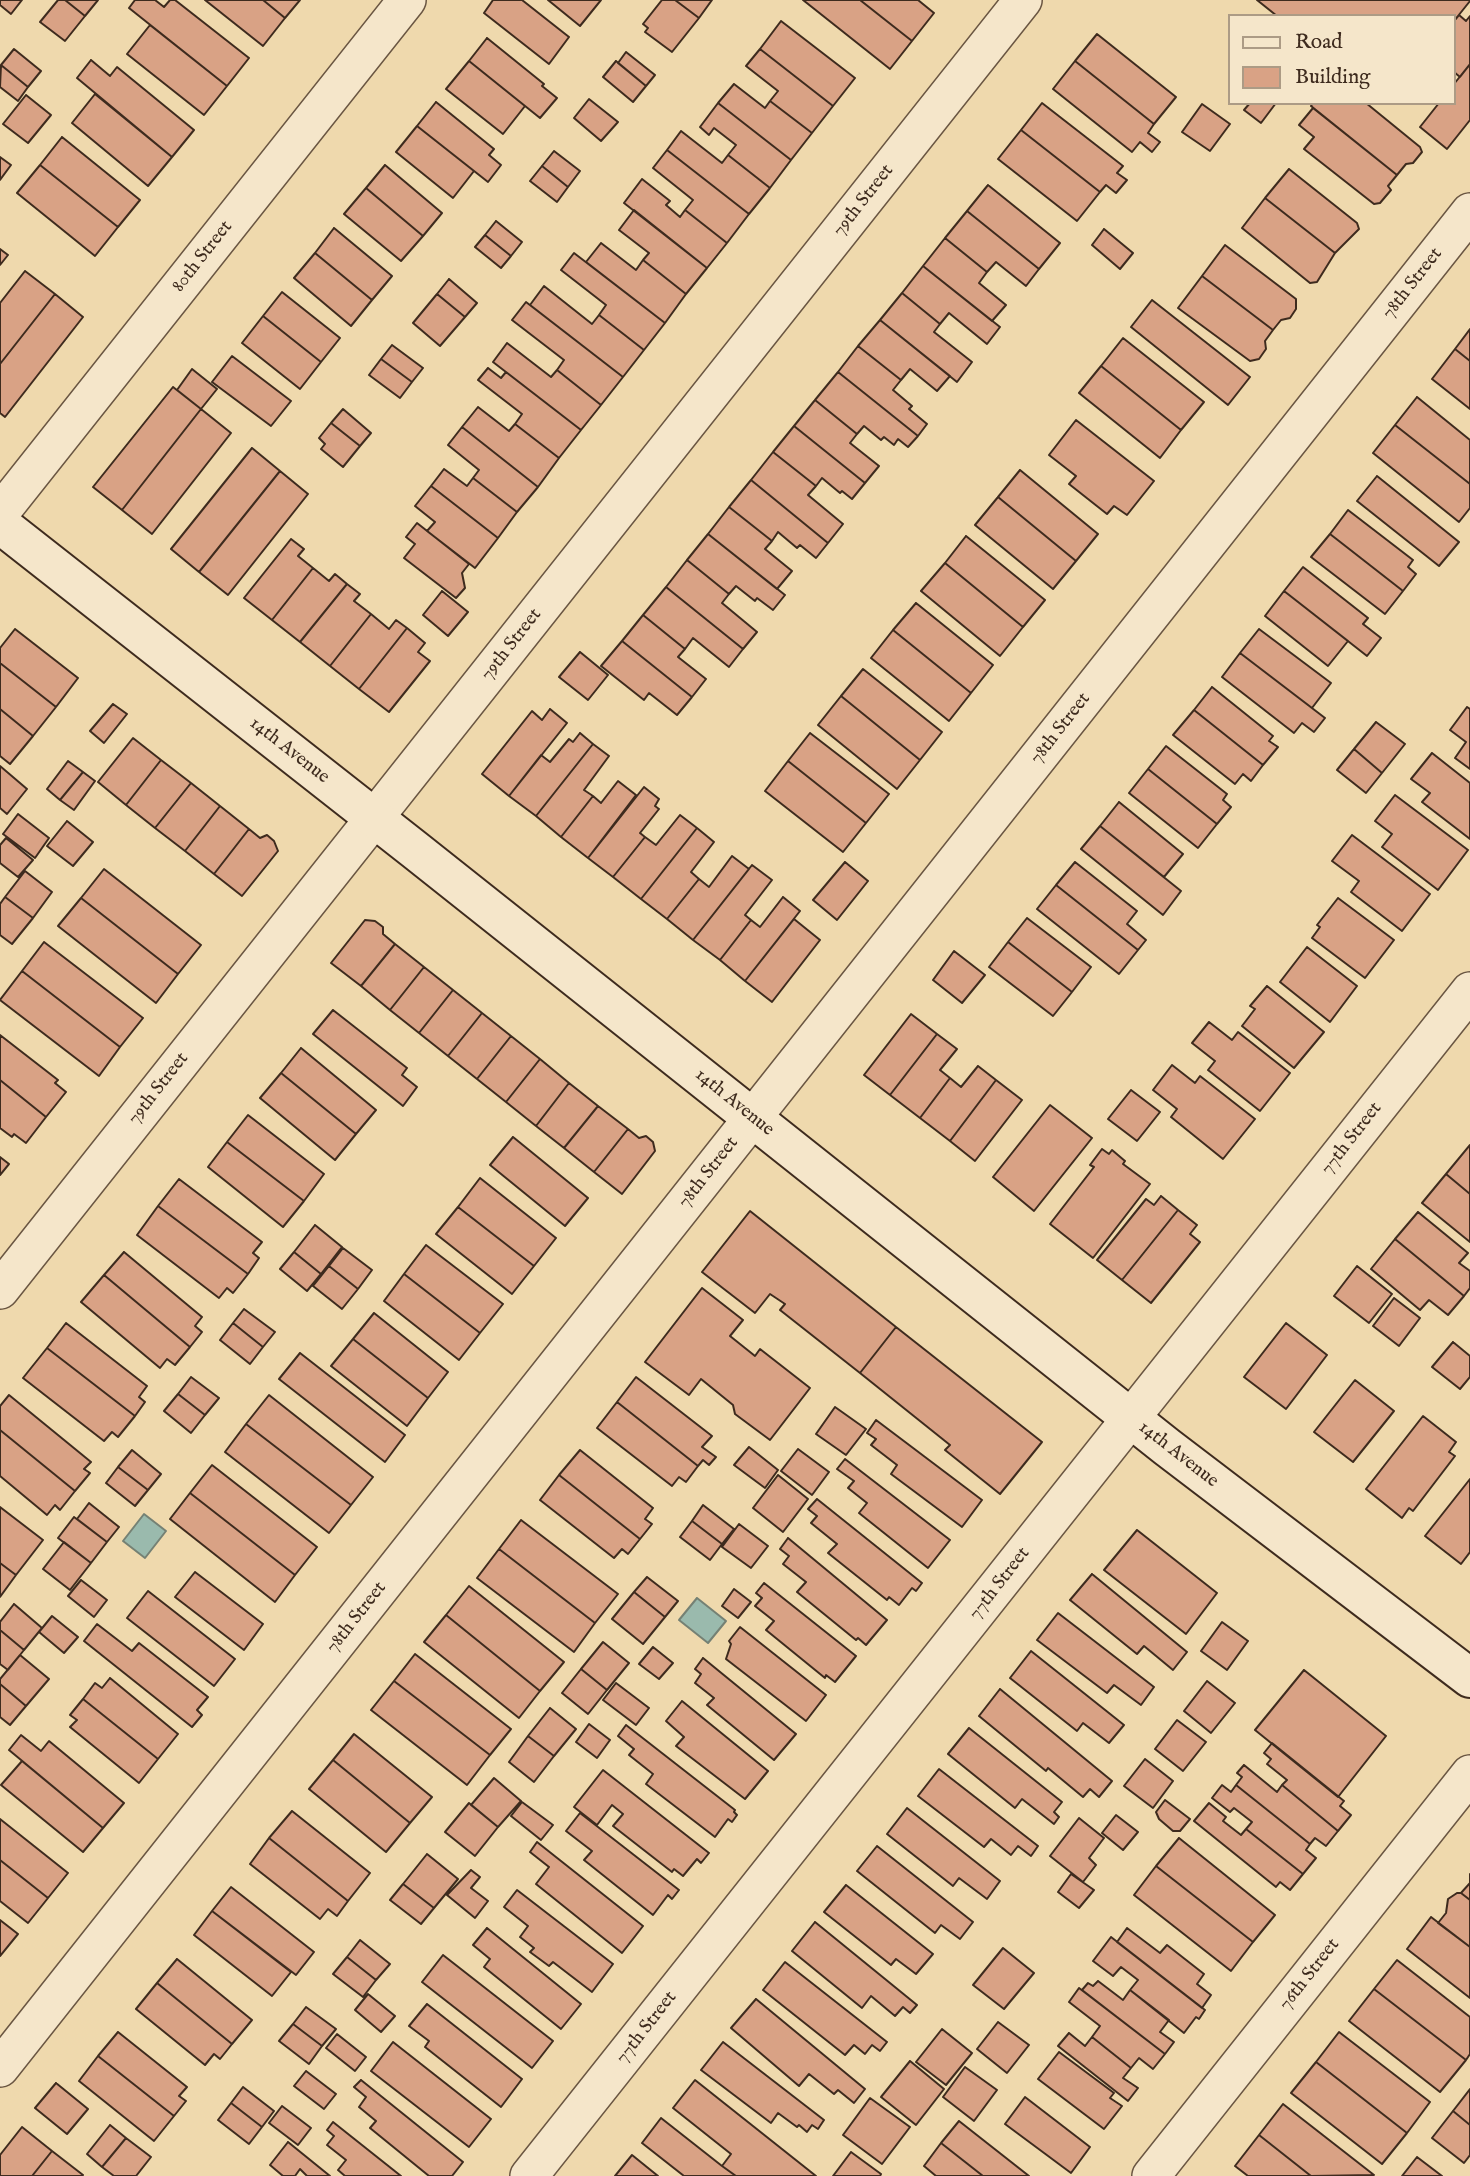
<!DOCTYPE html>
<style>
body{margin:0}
#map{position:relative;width:1470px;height:2176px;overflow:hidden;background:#efd9ad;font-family:"IM FELL English",serif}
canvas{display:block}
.legend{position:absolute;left:1228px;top:14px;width:228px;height:91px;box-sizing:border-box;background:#f5e6ca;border:2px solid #ac9b85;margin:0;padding:9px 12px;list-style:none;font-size:21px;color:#3e2b1e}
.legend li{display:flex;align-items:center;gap:14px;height:35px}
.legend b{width:35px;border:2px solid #ac9b85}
</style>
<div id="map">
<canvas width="1470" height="2176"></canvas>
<ul class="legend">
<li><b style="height:9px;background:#f5e6ca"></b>Road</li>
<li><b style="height:19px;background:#d9a285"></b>Building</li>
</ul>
</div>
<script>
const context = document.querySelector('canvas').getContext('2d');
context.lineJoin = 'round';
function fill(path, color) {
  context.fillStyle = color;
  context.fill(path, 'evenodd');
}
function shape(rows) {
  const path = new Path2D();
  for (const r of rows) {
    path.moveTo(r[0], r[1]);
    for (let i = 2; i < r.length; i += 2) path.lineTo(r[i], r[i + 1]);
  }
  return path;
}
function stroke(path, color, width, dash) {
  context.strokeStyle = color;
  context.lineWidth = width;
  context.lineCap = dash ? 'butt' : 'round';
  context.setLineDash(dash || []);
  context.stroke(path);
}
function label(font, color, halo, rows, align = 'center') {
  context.font = font + ' "IM FELL English",serif';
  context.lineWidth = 5;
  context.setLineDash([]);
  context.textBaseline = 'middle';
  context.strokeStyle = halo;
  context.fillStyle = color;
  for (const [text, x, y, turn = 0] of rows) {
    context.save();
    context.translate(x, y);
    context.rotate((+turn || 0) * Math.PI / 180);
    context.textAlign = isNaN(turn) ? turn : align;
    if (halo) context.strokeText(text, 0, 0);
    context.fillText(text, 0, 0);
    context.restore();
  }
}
const water = shape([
 [144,1514,166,1531,145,1558,123,1541,144,1514],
 [697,1598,726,1621,708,1643,679,1620,697,1598]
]);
fill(water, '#9abaad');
stroke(water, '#758174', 2);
const building = shape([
 [0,0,22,0,11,14,0,5,0,0],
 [58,0,65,0,85,16,65,41,40,22,58,0],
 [65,0,98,0,85,16,65,0],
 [135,0,155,0,164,7,170,0,175,0,249,58,227,86,129,8,135,0],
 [205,0,263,0,285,18,263,46,205,0],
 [263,0,300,0,285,18,263,0],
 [493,0,522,0,569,37,549,64,484,13,493,0],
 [548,0,601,0,580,26,548,0],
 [662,0,675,0,699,18,672,52,645,32,648,28,643,24,662,0],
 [675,0,712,0,699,18,675,0],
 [803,0,860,0,912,41,890,69,803,0],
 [860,0,918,0,934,13,912,41,860,0],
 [1257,0,1470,0,1470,1,1454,21,1454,16,1277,16,1257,0],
 [1459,15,1466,21,1470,16,1470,64,1460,77,1454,72,1454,21,1459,15],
 [781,21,855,78,833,106,760,49,781,21],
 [150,25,227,86,204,115,127,54,150,25],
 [1097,34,1176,97,1154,124,1075,61,1097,34],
 [487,38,544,84,542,86,557,98,540,118,469,61,487,38],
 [14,49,41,71,28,87,1,65,14,49],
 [760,49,833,106,812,133,770,101,778,91,746,66,760,49],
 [626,52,655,75,646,86,618,63,626,52],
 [91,60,110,76,117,67,194,130,172,157,77,78,91,60],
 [469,61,525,106,503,134,446,89,469,61],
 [616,61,646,86,633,102,603,77,616,61],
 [1075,61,1154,124,1148,133,1160,142,1152,152,1140,142,1132,152,1053,89,1075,61],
 [1470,64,1470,120,1447,149,1420,127,1439,103,1454,103,1454,84,1470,64],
 [1,65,28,87,18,101,0,87,1,65],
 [734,84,765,108,770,101,812,133,791,160,718,103,734,84],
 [95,94,172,157,148,186,72,123,95,94],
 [26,95,51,115,28,143,3,124,26,95],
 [589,99,618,122,601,141,574,118,589,99],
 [436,102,494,149,489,155,501,165,488,182,417,126,436,102],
 [718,103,791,160,770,188,728,155,736,145,714,128,709,135,700,127,718,103],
 [1042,103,1123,166,1117,173,1127,180,1116,193,1106,185,1100,192,1021,130,1042,103],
 [1250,103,1276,103,1261,123,1244,110,1250,103],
 [1313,103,1366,103,1420,147,1422,152,1413,163,1406,164,1397,175,1311,106,1313,103],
 [1202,104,1230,124,1210,151,1182,132,1202,104],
 [1313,108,1397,175,1388,186,1391,190,1380,203,1374,204,1304,149,1314,137,1299,125,1313,108],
 [417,126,474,171,453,198,396,152,417,126],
 [1021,130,1100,192,1077,221,998,159,1021,130],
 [681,131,722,163,728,155,770,188,749,214,667,150,681,131],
 [62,137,140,200,118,227,40,165,62,137],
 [667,150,749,214,727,243,685,210,693,200,653,168,667,150],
 [554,151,580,171,568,187,542,166,554,151],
 [0,157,11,165,0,180,0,157],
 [40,165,118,227,95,256,17,193,40,165],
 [385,165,442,213,423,236,366,188,385,165],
 [542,166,568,187,557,202,530,181,542,166],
 [1289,169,1357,223,1359,229,1335,253,1265,198,1289,169],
 [642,179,670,201,666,205,680,217,685,210,727,243,707,268,624,203,642,179],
 [988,185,1060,243,1039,269,967,211,988,185],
 [366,188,423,236,401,261,344,214,366,188],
 [1265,198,1335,253,1317,282,1310,283,1242,228,1265,198],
 [634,210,707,268,686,294,643,260,649,253,619,230,634,210],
 [967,211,1039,269,1026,286,996,262,987,272,945,238,967,211],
 [496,221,522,242,511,256,485,235,496,221],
 [334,228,392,276,372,300,315,253,334,228],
 [1104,229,1133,253,1120,269,1092,245,1104,229],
 [485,235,511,256,501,268,475,247,485,235],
 [945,238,987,272,979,283,1006,305,992,321,923,266,945,238],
 [601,243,636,270,643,260,686,294,665,323,586,262,601,243],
 [1225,245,1296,299,1296,309,1290,318,1281,320,1273,330,1202,276,1225,245],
 [0,249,8,255,0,265,0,249],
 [315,253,372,300,351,326,294,278,315,253],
 [574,253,665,323,644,350,599,315,606,305,561,270,574,253],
 [923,266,1000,327,987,344,949,313,940,324,902,293,923,266],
 [25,271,55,294,0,364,0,303,25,271],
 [1202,276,1273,330,1265,341,1266,349,1259,359,1250,361,1178,308,1202,276],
 [449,279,477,303,465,317,437,294,449,279],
 [544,286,592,324,599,315,644,350,623,377,530,305,544,286],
 [282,292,340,338,321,362,263,316,282,292],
 [902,293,940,324,934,332,972,362,957,382,880,320,902,293],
 [55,294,83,317,5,417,0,413,0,364,55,294],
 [437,294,465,317,440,346,413,323,437,294],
 [1152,300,1250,377,1228,405,1131,327,1152,300],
 [526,302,623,377,601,405,557,370,564,360,512,320,526,302],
 [263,316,321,362,300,389,242,343,263,316],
 [880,320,950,376,937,391,910,369,901,380,858,346,880,320],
 [1470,329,1470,361,1455,349,1470,329],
 [1123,338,1204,402,1181,430,1101,366,1123,338],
 [507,343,551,377,557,370,601,405,581,430,493,362,507,343],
 [392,345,423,368,412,382,381,359,392,345],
 [858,346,901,380,893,390,912,406,909,409,927,424,918,436,838,372,858,346],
 [1455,349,1470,361,1470,409,1432,379,1455,349],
 [232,356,291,401,271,426,212,382,232,356],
 [381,359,412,382,400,398,369,375,381,359],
 [1101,366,1181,430,1160,458,1079,393,1101,366],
 [488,368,501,378,506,372,581,430,559,458,515,424,522,414,478,380,488,368],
 [192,369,217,389,201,409,177,390,192,369],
 [838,372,918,436,908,447,898,439,894,445,884,437,881,440,864,426,857,434,815,400,838,372],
 [173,387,201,409,122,510,93,487,173,387],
 [1417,397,1470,440,1470,484,1395,425,1417,397],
 [815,400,857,434,850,443,879,466,865,483,794,426,815,400],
 [478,407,509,431,515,424,559,458,538,487,462,427,478,407],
 [201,409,231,433,152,534,122,510,201,409],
 [343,409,371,433,360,446,331,423,343,409],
 [1076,420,1154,481,1127,515,1114,506,1107,514,1069,484,1076,476,1049,455,1076,420],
 [331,423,360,446,343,467,321,449,325,444,319,438,331,423],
 [1395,425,1470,484,1470,508,1459,522,1373,453,1395,425],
 [794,426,865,483,852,499,842,491,840,493,822,478,816,486,773,452,794,426],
 [462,427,538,487,517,512,473,478,479,470,448,445,462,427],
 [252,448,280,471,199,572,171,549,252,448],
 [773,452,816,486,808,495,843,524,828,543,751,480,773,452],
 [444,469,467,486,473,478,517,512,498,538,431,486,444,469],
 [1020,470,1098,534,1076,561,998,497,1020,470],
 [280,471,308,494,228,595,199,572,280,471],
 [1377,476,1459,542,1439,566,1357,501,1377,476],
 [751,480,828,543,816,558,800,545,797,548,778,532,772,541,729,507,751,480],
 [431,486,498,538,475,568,427,531,435,522,415,506,431,486],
 [998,497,1076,561,1053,589,975,525,998,497],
 [729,507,772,541,765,549,792,571,777,589,708,534,729,507],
 [1348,510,1413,560,1408,567,1416,574,1403,591,1330,534,1348,510],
 [417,523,469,564,462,573,465,588,456,598,404,558,415,544,406,537,417,523],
 [708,534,785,595,773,610,757,598,755,601,736,586,729,594,687,560,708,534],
 [1330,534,1403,591,1385,614,1311,557,1330,534],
 [966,536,1045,600,1023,627,945,563,966,536],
 [291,539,304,549,298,556,313,568,272,620,244,598,291,539],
 [687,560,729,594,722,603,757,632,743,649,666,587,687,560],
 [945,563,1023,627,1000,656,921,591,945,563],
 [1303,567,1368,618,1363,624,1381,638,1367,656,1284,591,1303,567],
 [313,568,329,581,335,574,347,584,300,642,272,620,313,568],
 [347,584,360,594,354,601,371,614,330,666,300,642,347,584],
 [666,587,743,649,729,667,693,638,685,649,643,615,666,587],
 [442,591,468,612,448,636,423,615,442,591],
 [1284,591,1348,641,1328,666,1265,616,1284,591],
 [916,603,993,665,971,693,893,630,916,603],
 [371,614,389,629,396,620,407,628,359,689,330,666,371,614],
 [643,615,685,649,678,657,706,679,692,697,622,641,643,615],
 [407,628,425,643,418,652,430,661,389,712,359,689,407,628],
 [15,629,78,678,56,707,0,663,0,648,15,629],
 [1259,629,1331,683,1312,708,1240,653,1259,629],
 [893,630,971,693,949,721,871,658,893,630],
 [622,641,692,697,677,715,649,693,644,700,601,666,622,641],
 [580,652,608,675,588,700,559,677,580,652],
 [1240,653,1325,718,1314,732,1302,723,1294,733,1222,677,1240,653],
 [0,663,56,707,33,736,0,709,0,663],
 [863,669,942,732,920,760,841,696,863,669],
 [1212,687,1273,736,1269,741,1278,747,1263,765,1194,710,1212,687],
 [841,696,920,760,897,789,818,725,841,696],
 [113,704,127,714,104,743,90,731,113,704],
 [1467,707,1470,709,1470,769,1455,758,1466,742,1450,730,1467,707],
 [0,709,33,736,10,764,0,756,0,709],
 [550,709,567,723,509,796,482,774,532,711,542,720,550,709],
 [1194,710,1263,765,1251,781,1243,774,1235,784,1173,735,1194,710],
 [1376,722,1405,744,1382,773,1354,749,1376,722],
 [580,733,593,744,536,816,509,796,541,755,550,762,569,739,573,742,580,733],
 [810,733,889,794,866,823,788,761,810,733],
 [133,738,161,760,126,805,98,782,133,738],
 [593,744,609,756,584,790,593,796,561,837,536,816,593,744],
 [1166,746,1227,794,1223,800,1231,807,1217,824,1148,769,1166,746],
 [1354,749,1382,773,1366,793,1337,770,1354,749],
 [1432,753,1470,783,1470,839,1422,802,1430,793,1411,779,1432,753],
 [161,760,191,783,155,828,126,805,161,760],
 [68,761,83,772,60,800,47,789,68,761],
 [788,761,866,823,843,852,765,791,788,761],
 [0,766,27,789,7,814,0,808,0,766],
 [1148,769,1217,824,1198,848,1129,793,1148,769],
 [83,772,95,781,74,810,60,800,83,772],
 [618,781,636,795,588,858,561,837,593,796,601,803,618,781],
 [191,783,220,806,185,851,155,828,191,783],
 [644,787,659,799,655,806,659,809,640,833,645,837,613,877,588,858,644,787],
 [1395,795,1468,850,1438,890,1382,847,1392,834,1375,821,1395,795],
 [1119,802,1183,854,1164,877,1100,826,1119,802],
 [220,806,249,829,214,874,185,851,220,806],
 [18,814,49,838,35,858,3,834,18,814],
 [680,815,697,828,641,899,613,877,645,837,656,845,680,815],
 [67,821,93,842,73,866,47,846,67,821],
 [1100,826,1181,891,1163,915,1081,849,1100,826],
 [697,828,714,842,691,872,699,879,667,919,641,899,697,828],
 [249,829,260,838,267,835,274,841,278,851,242,896,214,874,249,829],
 [1352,835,1430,894,1402,931,1351,892,1359,881,1332,861,1352,835],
 [6,838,33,860,18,877,0,863,0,845,6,838],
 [732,856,749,869,693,940,667,919,699,879,709,887,732,856],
 [845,862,868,881,837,920,813,900,845,862],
 [1075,862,1137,911,1127,924,1146,940,1138,950,1056,885,1075,862],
 [752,865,772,880,745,915,751,920,720,960,693,940,752,865],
 [104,869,201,945,178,974,81,898,104,869],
 [25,871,52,892,33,918,5,897,25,871],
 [1056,885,1138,950,1119,974,1037,909,1056,885],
 [5,897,33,918,12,944,0,935,0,904,5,897],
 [783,897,800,911,745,981,720,960,751,920,760,927,783,897],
 [81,898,178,974,156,1003,58,926,81,898],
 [1338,898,1394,940,1365,978,1312,938,1320,927,1317,925,1338,898],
 [1027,918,1091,967,1072,992,1008,942,1027,918],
 [794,919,820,940,772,1002,745,981,794,919],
 [365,920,375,921,383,927,383,934,395,944,361,986,331,963,365,920],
 [44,942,143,1018,120,1047,22,971,44,942],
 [1008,942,1072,992,1053,1016,989,967,1008,942],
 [395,944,424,967,390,1010,361,986,395,944],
 [1307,947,1357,986,1330,1022,1280,982,1307,947],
 [954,951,985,975,962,1003,933,980,954,951],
 [424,967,453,990,419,1033,390,1010,424,967],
 [22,971,120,1047,99,1076,0,1000,22,971],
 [1267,986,1324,1032,1294,1068,1242,1026,1255,1009,1250,1006,1267,986],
 [453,990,482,1013,448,1056,419,1033,453,990],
 [333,1010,407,1068,402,1075,417,1087,403,1106,313,1034,333,1010],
 [482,1013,511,1036,477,1079,448,1056,482,1013],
 [911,1014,937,1034,890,1095,864,1075,911,1014],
 [1209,1022,1232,1040,1238,1032,1290,1073,1260,1111,1208,1070,1215,1061,1192,1043,1209,1022],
 [937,1034,957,1049,940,1070,950,1078,920,1118,890,1095,937,1034],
 [0,1035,58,1080,55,1083,66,1092,46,1117,0,1080,0,1035],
 [511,1036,540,1059,506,1102,477,1079,511,1036],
 [301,1048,376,1110,356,1134,281,1073,301,1048],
 [540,1059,569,1083,536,1126,506,1102,540,1059],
 [1172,1065,1195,1083,1200,1076,1255,1119,1223,1159,1171,1117,1177,1109,1153,1090,1172,1065],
 [978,1066,996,1080,950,1141,920,1118,950,1078,961,1087,978,1066],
 [281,1073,356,1134,335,1160,260,1098,281,1073],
 [0,1080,46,1117,26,1143,14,1134,12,1137,0,1128,0,1080],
 [996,1080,1022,1100,975,1161,950,1141,996,1080],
 [569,1083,598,1106,564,1148,536,1126,569,1083],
 [1131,1090,1160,1112,1137,1141,1108,1119,1131,1090],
 [1050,1105,1092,1138,1034,1211,993,1177,1050,1105],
 [598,1106,628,1129,594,1172,564,1148,598,1106],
 [248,1115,324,1174,304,1201,227,1142,248,1115],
 [628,1129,639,1138,646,1136,653,1142,655,1151,622,1194,594,1172,628,1129],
 [513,1137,588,1198,565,1226,490,1165,513,1137],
 [227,1142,304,1201,283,1227,208,1167,227,1142],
 [1470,1145,1470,1194,1446,1174,1470,1145],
 [1102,1149,1109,1154,1112,1150,1125,1161,1123,1164,1150,1184,1093,1258,1050,1224,1094,1167,1090,1165,1102,1149],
 [0,1157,9,1164,0,1175,0,1157],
 [1446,1174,1470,1194,1470,1242,1422,1203,1446,1174],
 [480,1178,556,1238,534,1266,458,1207,480,1178],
 [179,1179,262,1242,253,1253,259,1258,248,1274,158,1206,179,1179],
 [1161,1196,1178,1210,1122,1280,1097,1260,1146,1199,1154,1205,1161,1196],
 [158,1206,248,1274,233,1293,227,1288,219,1298,137,1235,158,1206],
 [458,1207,534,1266,512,1294,436,1234,458,1207],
 [1178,1210,1197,1225,1190,1234,1200,1242,1151,1303,1122,1280,1178,1210],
 [750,1211,896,1327,860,1373,780,1310,785,1304,770,1294,755,1313,702,1272,750,1211],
 [1418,1212,1468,1253,1459,1263,1470,1271,1470,1288,1464,1296,1395,1239,1418,1212],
 [315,1225,342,1247,321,1274,294,1252,315,1225],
 [1395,1239,1464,1296,1448,1315,1429,1300,1420,1310,1371,1269,1395,1239],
 [426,1245,503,1304,480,1333,404,1274,426,1245],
 [343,1248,372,1270,358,1289,329,1266,343,1248],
 [124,1252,202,1317,195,1326,202,1332,190,1347,104,1275,124,1252],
 [294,1252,321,1274,307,1291,280,1269,294,1252],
 [329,1266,358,1289,342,1309,313,1286,329,1266],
 [1357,1266,1392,1294,1369,1323,1334,1296,1357,1266],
 [404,1274,480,1333,459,1360,384,1301,404,1274],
 [104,1275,190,1347,175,1365,167,1359,160,1368,81,1302,104,1275],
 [702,1288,743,1320,730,1336,755,1356,760,1349,810,1388,770,1440,735,1414,733,1405,701,1379,689,1395,645,1362,702,1288],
 [1394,1298,1420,1318,1399,1346,1373,1326,1394,1298],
 [244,1309,275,1332,263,1347,233,1323,244,1309],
 [374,1313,448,1372,428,1398,353,1339,374,1313],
 [66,1323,147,1386,139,1397,145,1402,135,1416,47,1348,66,1323],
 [233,1323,263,1347,250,1364,220,1340,233,1323],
 [1286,1323,1327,1355,1286,1409,1244,1377,1286,1323],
 [896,1327,1042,1442,1000,1494,945,1450,950,1445,860,1373,896,1327],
 [353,1339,428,1398,407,1426,331,1366,353,1339],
 [1453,1342,1470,1356,1470,1377,1460,1389,1432,1367,1453,1342],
 [47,1348,135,1416,118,1437,112,1432,104,1441,23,1378,47,1348],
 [300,1353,405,1435,385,1462,279,1379,300,1353],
 [191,1377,219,1398,205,1415,178,1394,191,1377],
 [636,1377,712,1436,702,1447,716,1457,709,1465,703,1460,698,1466,617,1402,636,1377],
 [1355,1380,1394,1411,1353,1462,1314,1432,1355,1380],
 [178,1394,205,1415,191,1433,164,1411,178,1394],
 [9,1395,91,1462,84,1469,90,1473,75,1491,0,1430,0,1406,9,1395],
 [269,1395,373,1477,351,1505,246,1424,269,1395],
 [617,1402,698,1466,686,1482,679,1477,672,1486,597,1428,617,1402],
 [835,1407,866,1429,846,1455,816,1434,835,1407],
 [1423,1416,1456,1442,1449,1452,1455,1456,1413,1511,1409,1508,1402,1518,1366,1489,1423,1416],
 [876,1420,982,1500,962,1527,891,1474,897,1465,871,1445,876,1439,867,1433,876,1420],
 [246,1424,351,1505,329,1533,225,1452,246,1424],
 [0,1430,75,1491,60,1510,55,1505,47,1515,0,1476,0,1430],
 [749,1447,778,1470,765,1488,734,1465,749,1447],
 [798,1449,829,1472,812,1495,781,1471,798,1449],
 [132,1450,161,1474,148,1490,118,1467,132,1450],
 [580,1450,653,1508,645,1519,652,1524,640,1539,559,1475,580,1450],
 [845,1459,950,1540,928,1568,859,1513,867,1503,848,1488,854,1481,837,1469,845,1459],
 [212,1465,317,1547,295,1575,190,1493,212,1465],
 [118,1467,148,1490,135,1506,106,1483,118,1467],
 [559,1475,640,1539,628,1554,622,1549,614,1558,540,1500,559,1475],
 [778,1475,808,1499,783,1532,753,1508,778,1475],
 [1470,1479,1470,1552,1461,1564,1425,1536,1470,1479],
 [190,1493,295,1575,275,1602,170,1519,190,1493],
 [817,1499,922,1583,916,1591,912,1588,899,1605,889,1597,887,1600,828,1553,837,1544,811,1523,817,1516,808,1509,817,1499],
 [89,1503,119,1527,107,1542,77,1519,89,1503],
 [703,1505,734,1529,722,1544,692,1521,703,1505],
 [0,1507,43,1540,16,1575,0,1563,0,1507],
 [74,1517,107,1542,91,1563,58,1538,74,1517],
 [521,1520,618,1594,595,1623,499,1549,521,1520],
 [692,1521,722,1544,710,1560,680,1537,692,1521],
 [739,1524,768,1546,751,1568,722,1547,739,1524],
 [1137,1530,1217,1593,1186,1634,1104,1570,1137,1530],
 [788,1538,887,1620,866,1645,858,1638,856,1640,797,1592,806,1582,783,1564,789,1556,780,1549,788,1538],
 [64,1542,91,1563,70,1590,43,1569,64,1542],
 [499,1549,595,1623,574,1652,477,1578,499,1549],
 [0,1563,16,1575,0,1597,0,1563],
 [195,1572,263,1624,244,1650,175,1597,195,1572],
 [1092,1574,1187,1652,1173,1670,1144,1646,1137,1654,1070,1600,1092,1574],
 [647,1577,678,1601,665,1617,634,1592,647,1577],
 [81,1580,107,1600,94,1617,68,1596,81,1580],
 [764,1583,856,1656,835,1682,826,1675,825,1678,766,1630,774,1621,755,1606,762,1598,756,1593,764,1583],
 [469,1586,564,1662,540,1691,446,1615,469,1586],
 [734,1589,751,1602,738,1618,722,1606,734,1589],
 [148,1591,235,1659,214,1686,127,1618,148,1591],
 [634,1592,665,1617,643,1644,612,1619,634,1592],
 [14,1604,42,1628,24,1650,0,1630,0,1622,14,1604],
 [1058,1613,1154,1687,1141,1705,1114,1685,1107,1693,1037,1640,1058,1613],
 [446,1615,540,1691,519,1718,424,1642,446,1615],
 [52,1616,78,1637,64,1653,39,1632,52,1616],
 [1222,1622,1248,1641,1227,1670,1201,1651,1222,1622],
 [97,1624,132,1651,139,1643,208,1697,197,1710,202,1715,192,1727,84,1641,97,1624],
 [740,1627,826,1695,806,1721,726,1659,731,1644,729,1641,740,1627],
 [0,1630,24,1650,8,1670,0,1664,0,1630],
 [603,1642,629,1663,607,1690,581,1669,603,1642],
 [653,1647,673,1663,659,1679,639,1664,653,1647],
 [1031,1651,1124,1725,1109,1743,1083,1723,1077,1731,1010,1678,1031,1651],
 [415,1654,511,1729,490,1755,394,1681,415,1654],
 [20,1655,49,1679,26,1706,0,1684,0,1679,20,1655],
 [703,1658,796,1734,774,1760,707,1705,714,1698,695,1683,701,1674,695,1669,703,1658],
 [581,1669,607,1690,588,1714,562,1693,581,1669],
 [1304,1670,1386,1736,1338,1797,1255,1730,1304,1670],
 [110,1678,178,1734,158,1759,83,1699,95,1683,102,1688,110,1678],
 [394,1681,490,1755,467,1785,371,1710,394,1681],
 [1207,1681,1235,1703,1211,1733,1184,1711,1207,1681],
 [616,1683,649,1708,636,1725,603,1700,616,1683],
 [0,1684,26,1706,10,1725,0,1717,0,1684],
 [1000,1689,1112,1781,1099,1797,1090,1789,1083,1797,1048,1768,1046,1771,979,1716,1000,1689],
 [83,1699,158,1759,139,1783,70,1727,77,1720,70,1715,83,1699],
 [682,1701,768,1771,745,1799,676,1746,684,1737,666,1721,682,1701],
 [550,1708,576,1729,554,1756,528,1736,550,1708],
 [1177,1720,1206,1742,1183,1771,1155,1749,1177,1720],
 [589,1724,610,1740,597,1758,576,1742,589,1724],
 [626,1725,735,1810,734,1812,737,1815,732,1822,728,1819,715,1837,646,1784,653,1774,629,1755,634,1749,618,1736,626,1725],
 [969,1728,1062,1802,1054,1812,1059,1817,1054,1824,1022,1799,1015,1808,948,1754,969,1728],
 [354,1734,432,1797,410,1823,333,1760,354,1734],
 [21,1735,41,1751,49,1741,124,1803,103,1828,9,1750,21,1735],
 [528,1736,554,1756,534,1782,509,1762,528,1736],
 [1272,1743,1344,1801,1340,1806,1351,1815,1338,1831,1282,1785,1287,1780,1267,1764,1271,1759,1264,1753,1272,1743],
 [1145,1759,1173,1781,1153,1808,1124,1786,1145,1759],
 [333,1760,410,1823,386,1852,309,1789,333,1760],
 [22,1761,103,1828,83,1852,1,1785,22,1761],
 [1244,1765,1277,1792,1282,1785,1338,1831,1326,1846,1315,1838,1310,1844,1236,1785,1242,1777,1237,1773,1244,1765],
 [939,1769,1038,1846,1031,1856,1018,1846,1011,1855,991,1839,984,1847,918,1796,939,1769],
 [603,1770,709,1853,701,1863,697,1859,683,1876,674,1869,672,1872,613,1826,623,1814,612,1805,597,1825,574,1807,603,1770],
 [494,1778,521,1801,498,1827,471,1805,494,1778],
 [1222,1785,1231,1792,1236,1785,1310,1844,1306,1850,1316,1858,1303,1874,1246,1829,1252,1822,1234,1808,1230,1812,1212,1798,1222,1785],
 [1165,1800,1190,1819,1180,1831,1173,1831,1159,1819,1156,1812,1165,1800],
 [522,1802,553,1825,541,1840,511,1816,522,1802],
 [469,1803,498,1827,475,1856,445,1832,469,1803],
 [1209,1803,1226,1817,1223,1821,1241,1835,1246,1829,1303,1874,1290,1890,1280,1882,1276,1887,1194,1821,1209,1803],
 [907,1808,1000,1881,987,1899,959,1878,953,1886,887,1834,907,1808],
 [292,1811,370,1873,348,1901,269,1838,292,1811],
 [580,1813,679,1890,672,1899,668,1895,653,1915,584,1860,592,1851,566,1831,580,1813],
 [1116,1815,1138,1832,1123,1850,1102,1833,1116,1815],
 [1079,1818,1104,1838,1089,1858,1096,1865,1083,1882,1050,1856,1079,1818],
 [0,1819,68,1873,48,1898,0,1860,0,1819],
 [269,1838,348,1901,337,1916,328,1909,320,1919,250,1864,269,1838],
 [1179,1838,1275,1915,1253,1942,1156,1866,1179,1838],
 [537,1842,643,1926,622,1953,536,1884,549,1867,530,1852,537,1842],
 [877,1846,973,1922,960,1939,941,1925,935,1933,857,1871,877,1846],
 [427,1854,458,1879,434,1908,403,1884,427,1854],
 [0,1860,48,1898,28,1923,0,1901,0,1860],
 [1156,1866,1253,1942,1231,1971,1134,1895,1156,1866],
 [471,1870,480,1877,471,1888,488,1901,475,1918,447,1895,471,1870],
 [1071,1874,1094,1890,1079,1908,1058,1892,1071,1874],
 [1470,1874,1470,1900,1461,1893,1470,1883,1470,1874],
 [403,1884,434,1908,421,1924,390,1900,403,1884],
 [846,1885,933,1954,916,1974,896,1959,891,1965,824,1912,846,1885],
 [231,1887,314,1952,296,1975,212,1911,231,1887],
 [517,1890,613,1964,592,1992,553,1962,549,1966,530,1952,534,1948,520,1937,528,1926,504,1907,517,1890],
 [1457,1893,1461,1893,1470,1900,1470,1947,1438,1923,1446,1913,1448,1899,1457,1893],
 [212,1911,291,1972,272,1996,194,1935,212,1911],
 [1431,1917,1470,1947,1470,1998,1407,1949,1431,1917],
 [0,1920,18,1934,0,1956,0,1920],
 [815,1922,917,2005,910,2013,903,2007,895,2016,871,1996,862,2008,792,1951,815,1922],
 [487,1928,581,2004,561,2029,484,1967,490,1959,473,1945,487,1928],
 [1127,1928,1160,1953,1167,1945,1204,1974,1197,1984,1211,1995,1202,2008,1117,1942,1127,1928],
 [1111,1937,1205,2010,1199,2019,1196,2017,1184,2033,1130,1990,1138,1980,1121,1967,1113,1976,1093,1961,1111,1937],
 [360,1940,390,1964,376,1980,347,1957,360,1940],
 [1003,1948,1034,1973,1004,2009,973,1985,1003,1948],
 [443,1955,553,2041,532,2068,422,1982,443,1955],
 [347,1957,376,1980,363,1997,333,1974,347,1957],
 [177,1959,252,2020,232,2044,157,1983,177,1959],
 [1397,1960,1470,2017,1470,2054,1466,2060,1374,1989,1397,1960],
 [785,1962,887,2042,880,2051,872,2045,865,2054,854,2045,845,2055,763,1990,785,1962],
 [1098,1981,1123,2000,1130,1990,1169,2020,1160,2032,1174,2042,1165,2054,1082,1990,1088,1983,1093,1986,1098,1981],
 [157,1983,232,2044,220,2059,214,2054,205,2065,136,2009,157,1983],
 [1079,1988,1165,2054,1153,2069,1139,2058,1131,2068,1092,2037,1100,2026,1069,2002,1079,1988],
 [1374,1989,1466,2060,1440,2092,1349,2021,1374,1989],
 [368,1994,395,2016,381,2032,355,2010,368,1994],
 [756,1999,865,2089,854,2103,838,2090,834,2094,809,2074,799,2086,731,2028,756,1999],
 [427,2004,522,2079,501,2107,425,2047,429,2041,409,2026,427,2004],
 [306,2007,336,2029,322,2046,293,2024,306,2007],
 [998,2022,1029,2045,1007,2073,977,2049,998,2022],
 [293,2024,322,2046,309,2064,279,2041,293,2024],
 [942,2029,972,2053,946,2085,916,2062,942,2029],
 [118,2032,187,2087,179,2096,186,2101,174,2116,98,2056,118,2032],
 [1339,2032,1430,2102,1407,2133,1316,2062,1339,2032],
 [1069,2033,1085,2046,1092,2037,1131,2068,1123,2078,1138,2088,1128,2101,1058,2046,1069,2033],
 [337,2034,366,2057,355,2071,326,2048,337,2034],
 [393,2042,491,2119,469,2147,371,2071,393,2042],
 [723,2042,824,2120,818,2129,812,2125,807,2132,799,2125,797,2127,778,2113,771,2123,701,2070,723,2042],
 [1059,2052,1114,2093,1110,2098,1122,2106,1104,2129,1038,2079,1059,2052],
 [98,2056,174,2116,154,2141,79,2081,98,2056],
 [910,2061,944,2089,916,2125,881,2097,910,2061],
 [1316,2062,1407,2133,1382,2164,1291,2093,1316,2062],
 [965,2067,997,2090,974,2121,943,2097,965,2067],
 [306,2071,336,2094,324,2109,294,2086,306,2071],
 [361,2080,463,2162,452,2176,429,2176,370,2128,376,2121,359,2107,366,2097,354,2087,361,2080],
 [695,2080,816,2176,736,2176,722,2166,731,2154,673,2108,695,2080],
 [56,2083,88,2109,67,2134,35,2108,56,2083],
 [243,2087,274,2111,262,2127,231,2103,243,2087],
 [1470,2089,1470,2125,1453,2111,1470,2089],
 [1025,2097,1090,2147,1071,2173,1005,2124,1025,2097],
 [870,2098,910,2127,882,2164,843,2135,870,2098],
 [231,2103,262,2127,249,2144,218,2120,231,2103],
 [1283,2104,1374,2175,1311,2176,1259,2135,1283,2104],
 [282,2106,311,2128,298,2145,269,2123,282,2106],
 [1453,2111,1470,2125,1470,2155,1464,2163,1432,2138,1453,2111],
 [661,2118,722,2166,736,2176,684,2176,642,2143,661,2118],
 [959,2121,1029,2176,983,2176,941,2143,959,2121],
 [333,2122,401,2176,345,2176,338,2170,346,2160,327,2145,334,2136,327,2130,333,2122],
 [110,2125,126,2138,102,2167,87,2154,110,2125],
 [22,2127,52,2151,32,2176,0,2176,0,2155,22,2127],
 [1259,2135,1311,2176,1248,2176,1235,2166,1259,2135],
 [126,2138,151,2157,136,2176,114,2176,102,2167,126,2138],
 [288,2142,330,2176,307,2176,300,2169,295,2176,283,2176,270,2165,288,2142],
 [941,2143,983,2176,936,2176,924,2166,941,2143],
 [52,2151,83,2175,82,2176,32,2176,52,2151],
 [851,2152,881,2174,880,2176,833,2176,851,2152],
 [632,2155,658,2176,615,2176,632,2155],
 [1417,2157,1442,2176,1402,2176,1417,2157]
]);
fill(building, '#d9a285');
stroke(building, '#3e2b1e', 2);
const street = shape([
 [0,513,407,0],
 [0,1290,1023,0],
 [0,2068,1470,212],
 [529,2176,1470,991],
 [1151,2176,1470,1774]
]);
const secondary = shape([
 [0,524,415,850,1167,1447,1470,1678]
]);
stroke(street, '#6a5642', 40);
stroke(secondary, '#3e2b1e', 42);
stroke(street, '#f5e6ca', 37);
stroke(secondary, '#f5e6ca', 38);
label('19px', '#3e2b1e', '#f5e6ca', [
 ["79th Street",864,201,-52],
 ["80th Street",203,257,-52],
 ["78th Street",1413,284,-52],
 ["79th Street",512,645,-52],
 ["78th Street",1061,729,-52],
 ["14th Avenue",289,751,38],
 ["79th Street",159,1089,-52],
 ["14th Avenue",734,1103,39],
 ["77th Street",1352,1139,-52],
 ["78th Street",709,1173,-52],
 ["14th Avenue",1178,1455,38],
 ["77th Street",1000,1584,-52],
 ["78th Street",357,1618,-52],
 ["76th Street",1310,1975,-52],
 ["77th Street",647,2028,-52]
]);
</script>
